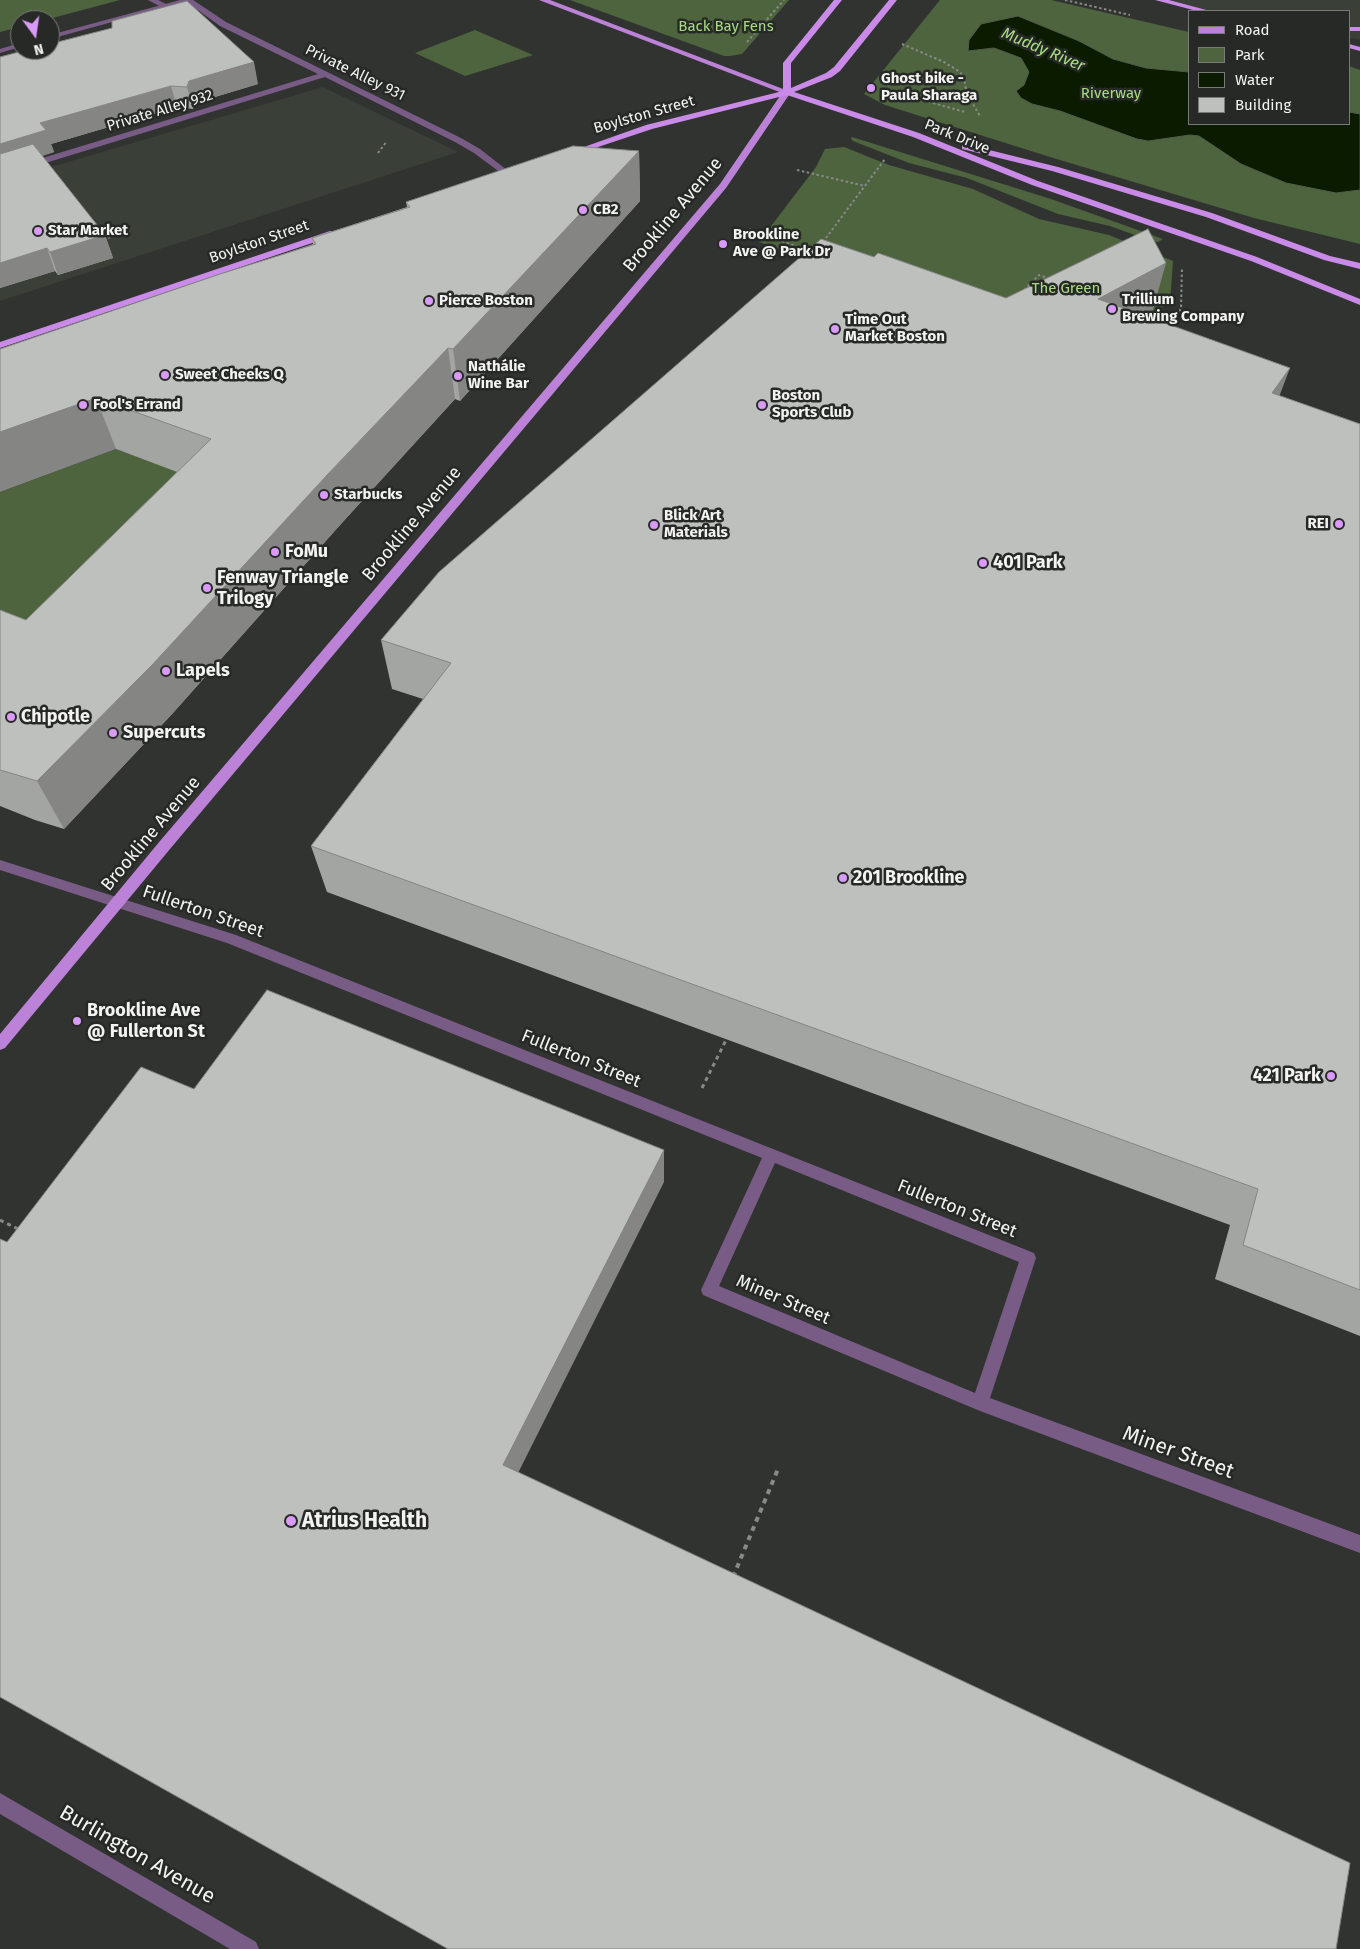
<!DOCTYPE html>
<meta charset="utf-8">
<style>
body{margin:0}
#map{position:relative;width:1360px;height:1949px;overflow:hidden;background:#313330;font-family:"Fira Sans",sans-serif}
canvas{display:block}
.legend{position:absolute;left:1188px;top:10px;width:162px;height:115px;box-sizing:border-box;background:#272926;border:1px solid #797a78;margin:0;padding:6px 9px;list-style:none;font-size:15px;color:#f3f4f2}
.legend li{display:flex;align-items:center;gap:10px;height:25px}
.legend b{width:25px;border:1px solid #797a78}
.north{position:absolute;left:10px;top:10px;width:50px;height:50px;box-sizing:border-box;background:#272926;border:1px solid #797a78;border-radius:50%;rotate:166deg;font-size:14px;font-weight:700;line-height:20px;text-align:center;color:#f3f4f2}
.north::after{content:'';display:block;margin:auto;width:18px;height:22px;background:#d99af8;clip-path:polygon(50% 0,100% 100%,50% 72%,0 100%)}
</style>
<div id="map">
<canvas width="1360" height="1949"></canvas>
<ul class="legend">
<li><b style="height:6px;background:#bc82d8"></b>Road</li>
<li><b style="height:14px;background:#4d643e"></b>Park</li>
<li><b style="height:14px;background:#0a1b00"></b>Water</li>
<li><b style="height:14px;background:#bec0bd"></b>Building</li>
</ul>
<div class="north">N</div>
</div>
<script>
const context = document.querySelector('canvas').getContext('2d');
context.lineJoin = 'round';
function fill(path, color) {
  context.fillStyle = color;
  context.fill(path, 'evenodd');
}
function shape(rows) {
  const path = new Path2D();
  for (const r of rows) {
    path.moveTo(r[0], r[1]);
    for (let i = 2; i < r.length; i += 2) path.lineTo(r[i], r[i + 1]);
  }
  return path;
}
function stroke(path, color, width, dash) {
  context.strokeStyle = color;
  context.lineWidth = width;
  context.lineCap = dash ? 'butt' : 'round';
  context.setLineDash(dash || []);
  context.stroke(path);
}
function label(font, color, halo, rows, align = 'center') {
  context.font = font + ' "Fira Sans",sans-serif';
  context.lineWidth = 5;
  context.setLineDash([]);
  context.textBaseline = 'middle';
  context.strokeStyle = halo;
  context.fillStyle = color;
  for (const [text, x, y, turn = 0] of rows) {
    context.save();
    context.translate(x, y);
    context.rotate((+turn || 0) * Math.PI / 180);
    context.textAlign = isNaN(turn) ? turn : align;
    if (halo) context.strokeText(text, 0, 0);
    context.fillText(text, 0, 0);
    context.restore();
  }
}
fill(shape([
 [1159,0,1360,0,1360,39,1349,38,1349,11,1206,11],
 [323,87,458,152,0,301,0,182]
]), '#3a3f37');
fill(shape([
 [0,0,120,0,45,20,20,20,20,27,0,32],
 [570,0,789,0,742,54,730,56,724,56],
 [940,0,1051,0,1189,32,1189,124,1349,124,1349,66,1360,70,1360,244,1254,218,1050,157,885,105,864,94],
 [475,30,533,55,465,76,415,53],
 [852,137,1051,199,1163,239,1158,242,1151,241,1110,226,1058,214,967,178,909,163,853,141,851,139],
 [844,147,889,165,973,189,1039,219,1109,235,1173,261,1170,303,1092,345,1080,359,759,242,816,167,825,149],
 [116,449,227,490,0,651,0,492]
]), '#4d643e');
const water = shape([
 [1018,16,1079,41,1113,59,1146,68,1189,72,1189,124,1349,124,1349,112,1360,114,1360,190,1336,193,1286,183,1241,164,1199,136,1190,135,1148,141,1137,139,1060,111,1032,104,1021,98,1016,91,1024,85,1029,72,1021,58,994,48,968,51,969,40,981,24,1018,16]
]);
fill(water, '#0a1b00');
stroke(water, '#505c49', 1);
stroke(shape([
 [1065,0,1130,15],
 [747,42,784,0],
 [902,44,944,62,960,72,964,79,967,94,980,116],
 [933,103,965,112],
 [378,153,387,141],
 [797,170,865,186],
 [749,229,809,251],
 [103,239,131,232],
 [823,242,885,159],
 [1024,290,1039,275,1051,279],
 [1164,324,1175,317,1181,309,1182,268]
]), '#888a87', 2, [2.5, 2.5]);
stroke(shape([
 [702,1088,726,1040],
 [0,1220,20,1230]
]), '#888a87', 3, [4, 4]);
stroke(shape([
 [733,1577,778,1469]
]), '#888a87', 4, [5, 5]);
fill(shape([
 [148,0,158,0,170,6,163,8,148,0],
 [184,0,193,0,226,22,461,138,480,149,512,174,505,176,474,153,455,142,325,77,0,177,0,171,318,74,220,26,184,0]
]), '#785c86');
fill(shape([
 [180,0,193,0,50,39,50,35,180,0],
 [20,43,20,47,0,53,0,49,20,43],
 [0,860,236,935,1034,1253,1036,1258,990,1398,1360,1535,1360,1553,980,1411,703,1295,701,1290,762,1158,227,943,0,870,0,860],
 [775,1163,1019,1262,975,1393,719,1286,775,1163],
 [0,1793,256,1942,259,1949,230,1949,0,1814,0,1793]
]), '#785c86');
fill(shape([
 [539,0,550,0,791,92,726,188,170,849,5,1048,0,1050,0,1034,160,841,720,184,782,93,539,0]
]), '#bc82d8');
fill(shape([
 [834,0,842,0,791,63,791,88,826,73,834,67,889,0,897,0,840,71,832,77,794,92,919,133,1038,181,1257,257,1360,299,1360,305,1251,261,1032,185,913,137,787,95,652,129,574,155,567,153,646,125,783,91,783,63,834,0],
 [1155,0,1169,0,1210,11,1197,11,1155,0],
 [1349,27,1360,27,1360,31,1349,31,1349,27],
 [1349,44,1360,47,1360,51,1349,48,1349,44],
 [965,144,1058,167,1212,213,1330,256,1360,263,1360,269,1324,260,1206,217,1052,171,962,149,962,145,965,144],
 [330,231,333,232,333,236,0,348,0,342,330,231]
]), '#ca8ae8');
fill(shape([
 [0,57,258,84,195,103,193,109,177,107,51,144,54,152,42,156,105,235,113,258,58,275,55,271,0,288],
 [639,151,640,201,460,401,455,399,340,525,173,713,64,829,35,820,0,806,0,610,26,620,177,472,116,449,0,349,313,244,312,238,407,207,406,202],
 [874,257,1006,298,1152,313,1146,316,1280,396,1360,424,1360,1336,1215,1279,1230,1225,327,892,311,846,423,699,392,689,381,640]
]), '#a3a5a3');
fill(shape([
 [254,62,258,84,195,103,193,109,187,87,189,81],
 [171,86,177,107,51,144,54,152,0,169,0,144,40,123],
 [639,151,640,201,460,401,453,349],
 [105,235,113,258,58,275,50,252],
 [47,248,55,271,0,288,0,263],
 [1166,263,1152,313,1085,349,1098,299],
 [448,348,455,399,340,525,173,713,64,829,37,781],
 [1290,368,1271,418,1272,393],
 [96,398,116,449,0,492,0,432],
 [664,1150,664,1182,511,1487,503,1465]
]), '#858684');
const building = shape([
 [187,1,254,62,189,81,187,87,171,86,40,123,46,130,0,144,0,57,26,50,50,50,50,44,112,28,112,21,187,1],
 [33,144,105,235,50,252,47,248,0,263,0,154,33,144],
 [573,146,639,151,453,349,448,348,328,474,153,664,37,781,7,772,0,770,0,610,26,620,211,439,96,398,0,432,0,349,220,274,316,244,312,238,410,207,406,202,573,146],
 [1148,229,1166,263,1098,299,1290,368,1272,393,1360,424,1360,1290,1243,1245,1258,1189,311,846,451,663,381,640,439,572,821,239,874,257,878,253,1006,298,1148,229],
 [267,990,664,1150,503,1465,1350,1863,1336,1949,448,1949,0,1697,0,1239,7,1242,141,1067,194,1089,267,990]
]);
fill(building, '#bec0bd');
stroke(building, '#858684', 1);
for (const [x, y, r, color] of [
 [871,88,5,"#d99af8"],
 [583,210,5,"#d99af8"],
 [38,231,5,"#d99af8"],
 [723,244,5,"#d99af8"],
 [429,301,5,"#d99af8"],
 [1112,309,5,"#d99af8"],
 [835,329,5,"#d99af8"],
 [165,375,5,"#d99af8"],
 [458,376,5,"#d99af8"],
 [83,405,5,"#d99af8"],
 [762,405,5,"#d99af8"],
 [324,495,5,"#d99af8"],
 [1339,524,5,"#d99af8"],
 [654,525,5,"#d99af8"],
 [275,552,5,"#d99af8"],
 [983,563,5,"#d99af8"],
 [207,588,5,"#d99af8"],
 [166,671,5,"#d99af8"],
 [11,717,5,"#d99af8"],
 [113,733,5,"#d99af8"],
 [843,878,5,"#d99af8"],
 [77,1021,5,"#d99af8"],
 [1331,1076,5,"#d99af8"],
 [291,1521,6,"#d99af8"]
]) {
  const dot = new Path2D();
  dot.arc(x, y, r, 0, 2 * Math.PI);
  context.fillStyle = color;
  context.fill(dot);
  stroke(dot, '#272926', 2);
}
label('15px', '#a7dc82', '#272926', [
 ["Back Bay Fens",726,27],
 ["Riverway",1111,94],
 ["The Green",1066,289]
]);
label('15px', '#f3f4f2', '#272926', [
 ["Private Alley 931",355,73,26],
 ["Private Alley 932",160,111,-17],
 ["Boylston Street",644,115,-16],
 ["Park Drive",957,137,22],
 ["Boylston Street",259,242,-19]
]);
label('bold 15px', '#f3f4f2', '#272926', [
 ["Ghost bike -",881,79],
 ["Paula Sharaga",881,96],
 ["CB2",593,210],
 ["Star Market",48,231],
 ["Brookline",733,235],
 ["Ave @ Park Dr",733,252],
 ["Trillium",1122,300],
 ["Brewing Company",1122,317],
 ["Pierce Boston",439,301],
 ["Time Out",845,320],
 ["Market Boston",845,337],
 ["Nathálie",468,367],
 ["Wine Bar",468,384],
 ["Sweet Cheeks Q",175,375],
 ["Boston",772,396],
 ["Sports Club",772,413],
 ["Fool's Errand",93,405],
 ["Starbucks",334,495],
 ["Blick Art",664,516],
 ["Materials",664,533],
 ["REI",1329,524,"right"]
], 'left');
label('italic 16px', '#a8dd83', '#272926', [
 ["Muddy River",1043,50,23]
]);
label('18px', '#f3f4f2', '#272926', [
 ["Brookline Avenue",673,215,-50],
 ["Brookline Avenue",412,524,-50],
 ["Brookline Avenue",151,834,-50],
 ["Fullerton Street",203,912,19],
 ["Fullerton Street",581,1059,22],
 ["Fullerton Street",957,1209,22],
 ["Miner Street",783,1300,23]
]);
label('bold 18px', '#f3f4f2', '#272926', [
 ["FoMu",285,552],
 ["401 Park",993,563],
 ["Fenway Triangle",217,578],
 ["Trilogy",217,599],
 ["Lapels",176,671],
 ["Chipotle",21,717],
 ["Supercuts",123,733],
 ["201 Brookline",853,878],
 ["Brookline Ave",87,1011],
 ["@ Fullerton St",87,1032],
 ["421 Park",1321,1076,"right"]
], 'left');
label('21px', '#f3f4f2', '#272926', [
 ["Miner Street",1178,1453,20],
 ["Burlington Avenue",137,1855,30]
]);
label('bold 21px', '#f3f4f2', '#272926', [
 ["Atrius Health",302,1521]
], 'left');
</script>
